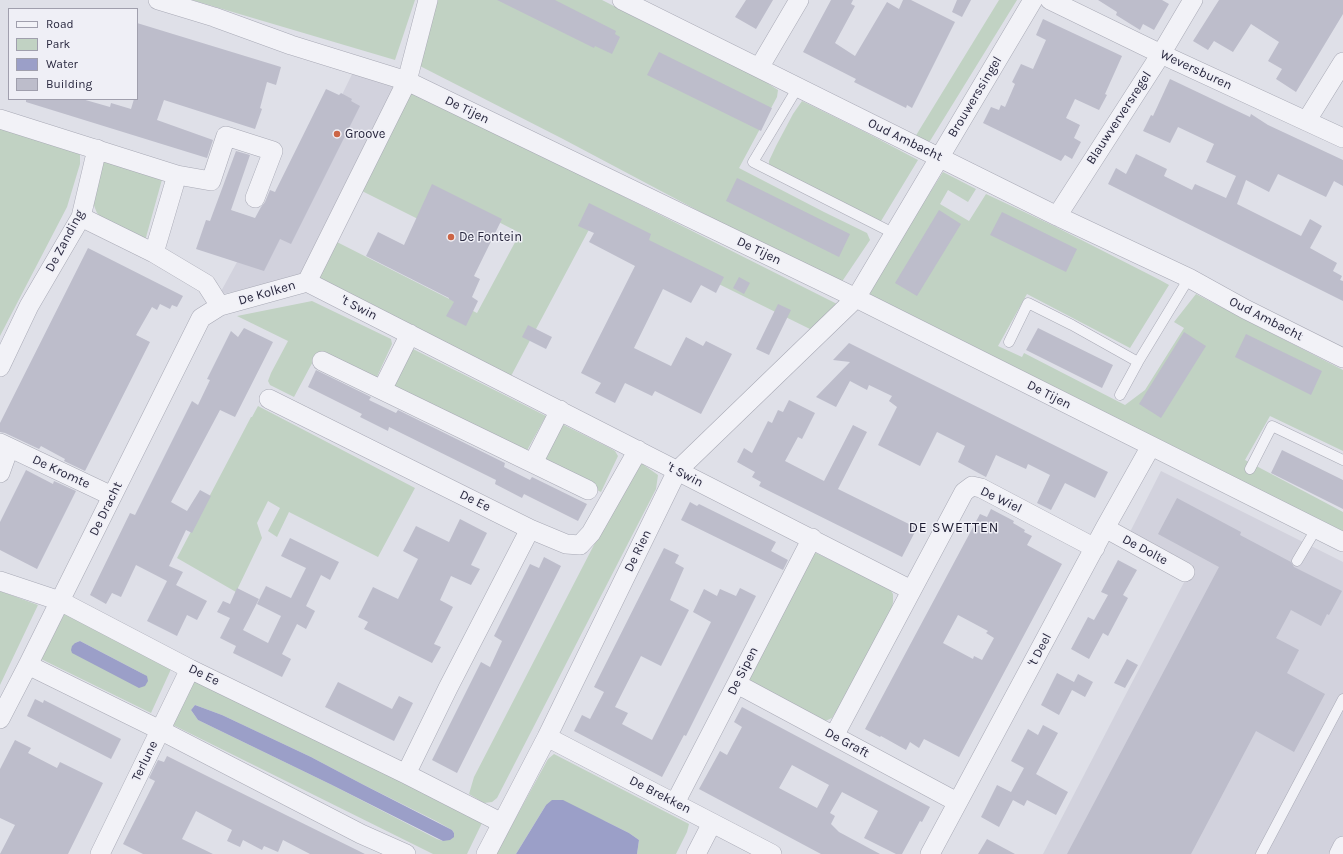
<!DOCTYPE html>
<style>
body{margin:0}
#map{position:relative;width:1343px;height:854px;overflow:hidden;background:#dfe0e8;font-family:Karla,sans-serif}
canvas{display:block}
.legend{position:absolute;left:8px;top:8px;width:130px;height:92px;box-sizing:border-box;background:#efeff6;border:1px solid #a09fad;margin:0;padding:5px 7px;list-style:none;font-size:12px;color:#29283f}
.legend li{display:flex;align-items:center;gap:8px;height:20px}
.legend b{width:20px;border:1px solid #a09fad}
</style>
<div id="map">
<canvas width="1343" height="854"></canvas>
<ul class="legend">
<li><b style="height:5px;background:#f2f2f7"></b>Road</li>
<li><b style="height:11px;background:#c1d2c3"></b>Park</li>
<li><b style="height:11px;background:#9b9fc8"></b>Water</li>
<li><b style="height:11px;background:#bdbdcb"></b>Building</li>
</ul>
</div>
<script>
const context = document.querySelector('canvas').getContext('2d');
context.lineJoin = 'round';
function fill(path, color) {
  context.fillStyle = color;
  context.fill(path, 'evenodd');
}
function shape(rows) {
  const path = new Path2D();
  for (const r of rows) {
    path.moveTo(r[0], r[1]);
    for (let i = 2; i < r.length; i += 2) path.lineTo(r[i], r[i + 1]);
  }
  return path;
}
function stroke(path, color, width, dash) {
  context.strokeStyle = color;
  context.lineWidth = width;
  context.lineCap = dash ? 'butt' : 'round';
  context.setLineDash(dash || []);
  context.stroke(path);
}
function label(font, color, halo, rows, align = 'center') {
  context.font = font + ' Karla,sans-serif';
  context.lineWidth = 3;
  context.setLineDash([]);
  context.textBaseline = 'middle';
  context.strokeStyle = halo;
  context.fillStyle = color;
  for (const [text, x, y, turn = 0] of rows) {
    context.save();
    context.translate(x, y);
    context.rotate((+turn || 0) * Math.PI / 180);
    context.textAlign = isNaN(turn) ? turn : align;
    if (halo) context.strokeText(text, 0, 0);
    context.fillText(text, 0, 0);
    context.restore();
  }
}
fill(shape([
 [354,70,397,86,303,276,219,295,248,242,266,252],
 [1161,471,1343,562,1343,854,1043,854,1193,565,1130,532]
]), '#d2d2dd');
fill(shape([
 [192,0,415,0,395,60],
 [438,0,602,0,713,56,758,77,778,90,777,97,739,168,824,212,867,233,870,240,841,283,710,217,563,139,416,64],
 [999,0,1017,0,930,141,921,141,915,137],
 [408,88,843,307,816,332,593,222,511,376,314,278,333,240,477,313,520,233,448,196,432,226,360,190],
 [802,101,863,131,918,160,878,226,769,167,769,161,776,146,793,114],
 [0,123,77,150,80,155,80,164,67,207,0,336],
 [107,157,163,176,145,241,105,221,97,213,91,198,101,164],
 [943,172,976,189,968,202,948,190,940,204,969,221,986,194,1054,226,1160,280,1169,285,1130,348,1027,294,998,346,1022,357,1024,353,1125,405,1145,390,1184,328,1174,322,1196,294,1343,370,1343,451,1270,416,1245,460,1343,512,1343,535,867,297,869,289],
 [312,301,391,339,392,344,376,379,318,352,294,397,270,385,268,381,271,373,288,341,237,316],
 [413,349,546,416,525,454,388,385,408,351],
 [258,406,415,488,378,557,289,512,277,537,268,531,280,508,268,501,257,523,262,538,236,592,177,558,251,417,252,417],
 [562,424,608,447,615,451,618,456,601,492,541,463],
 [641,463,658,475,656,489,497,798,492,802,484,803,469,794,474,777,597,539],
 [816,553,890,589,893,594,893,602,892,607,851,687,832,718,823,722,750,682,747,676,811,554],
 [0,591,38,605,0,685],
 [65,613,172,667,151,713,41,659],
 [80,641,147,676,75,643],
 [189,676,461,810,482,823,467,854,433,854,165,721],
 [195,705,222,715,311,757,362,784,436,821,452,830,454,833,443,841,437,839,332,785,198,720,191,710],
 [554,754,689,824,687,832,676,854,637,854,639,840,629,833,605,821,546,805,516,854,496,854,548,759]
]), '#c1d2c3');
fill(shape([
 [80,641,147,676,148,681,145,686,139,688,72,653,71,650,72,646,75,643],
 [195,705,222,715,311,757,362,784,452,830,454,833,454,837,450,840,443,841,332,785,198,720,191,710],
 [552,800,563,800,629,833,639,840,637,854,516,854,546,805]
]), '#9b9fc8');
fill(shape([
 [497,0,555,0,616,31,615,34,620,37,612,54,595,46,594,48],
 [746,0,773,0,756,29,735,17],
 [831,0,853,0,851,4,855,6,835,43,855,56,887,2,899,9,903,0,911,0,955,22,912,108,907,105,906,108,854,82,856,79,803,52],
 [957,0,971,0,962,17,952,12],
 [1098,0,1162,0,1169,4,1154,30,1143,24,1140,30,1116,15,1117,12],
 [1219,0,1343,0,1343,14,1296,92,1276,79,1282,69,1268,61,1279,42,1251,24,1233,52,1214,41,1208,50,1193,41],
 [1043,19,1122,56,1105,94,1107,95,1099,110,1075,99,1066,118,1080,125,1074,138,1081,142,1072,159,1065,155,1061,161,983,123,991,107,999,110,1001,105,1005,107,1015,84,1012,82,1021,64,1033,69,1046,40,1036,35],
 [137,23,281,67,276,85,267,82,260,108,262,109,255,129,164,100,157,120,213,140,207,158,26,102,26,99,82,99,110,107,111,103,131,109,134,99,137,99],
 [659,52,772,108,761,131,647,75],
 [1170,79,1250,117,1251,114,1268,125,1343,160,1343,186,1334,181,1326,197,1278,174,1269,192,1246,180,1237,204,1301,236,1310,219,1322,226,1310,248,1337,263,1333,271,1342,276,1340,280,1343,281,1343,301,1108,184,1116,168,1126,174,1136,154,1167,169,1164,176,1192,190,1195,184,1226,198,1236,176,1206,162,1214,144,1178,127,1170,143,1143,131,1151,115,1153,116],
 [326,89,339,95,341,93,352,99,351,101,360,106,291,244,280,239,264,271,196,249,206,220,210,221,236,151,250,155,231,210,255,218,261,207,265,202,270,190,275,192],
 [737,178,850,234,839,257,726,201],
 [432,184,502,219,474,276,480,279,472,297,478,301,466,326,446,316,454,302,449,299,449,298,366,256,378,232,404,245],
 [589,203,651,234,649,240,724,277,716,293,701,285,691,303,663,289,634,348,671,366,686,337,703,346,706,341,732,354,701,414,655,391,652,396,625,383,615,403,595,393,601,383,581,373,635,266,589,242,594,233,578,226],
 [939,210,961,224,917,296,895,283],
 [1002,212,1077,249,1066,272,990,235],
 [88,248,183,296,177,307,172,305,170,309,160,304,157,310,152,307,136,335,150,342,85,471,64,461,65,459,41,446,39,449,5,433,0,432,0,423],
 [739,277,750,283,744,294,733,288],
 [778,304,791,310,769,355,756,349],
 [528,325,552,337,546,349,522,337],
 [244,328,273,342,235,417,220,410,171,502,187,511,200,490,211,496,192,533,186,530,169,566,183,572,176,585,207,601,197,620,187,615,177,636,147,621,167,581,136,565,121,597,112,593,106,604,90,595,130,513,135,515,192,401,198,405,210,380,207,379,231,331,238,337],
 [1038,328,1113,365,1102,388,1026,350],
 [1184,332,1206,346,1161,418,1139,404],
 [1246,334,1322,371,1311,395,1235,357],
 [849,343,1108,472,1095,498,1065,483,1051,510,1037,503,1050,475,1028,464,1026,469,996,455,986,477,958,462,965,446,937,432,920,466,878,445,897,407,889,401,892,396,869,385,867,390,850,381,836,407,816,397,850,362,833,360],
 [316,370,371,397,369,400,396,413,398,410,505,463,504,467,530,480,532,477,587,504,578,521,524,494,522,498,495,484,496,480,389,427,388,431,360,417,362,414,308,387],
 [789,400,815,413,802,439,798,437,785,461,824,481,853,425,867,432,838,489,917,528,902,557,759,486,761,482,752,477,755,472,737,462,744,448,752,453,768,421,772,423,778,410,783,412],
 [1282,450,1343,480,1343,509,1271,473],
 [26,470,53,484,54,481,76,491,37,569,0,550,0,522],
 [1177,498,1241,532,1240,535,1291,562,1294,567,1342,591,1329,615,1327,614,1321,626,1291,610,1276,638,1299,650,1287,673,1325,694,1294,752,1256,731,1191,854,1067,854,1219,567,1158,534],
 [690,502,697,506,699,504,776,542,771,551,788,560,783,570,681,520],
 [991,509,1014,521,1013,523,1025,530,1024,532,1032,536,1027,545,1062,564,959,757,924,739,919,748,910,742,906,750,881,736,880,737,865,729,980,514,987,517],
 [958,615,988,631,986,633,994,638,982,660,974,656,973,659,943,643],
 [460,519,487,533,471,565,480,569,471,585,451,576,440,600,453,607,434,644,441,647,432,663,364,629,368,622,358,617,373,587,398,599,418,559,403,551,416,526,449,542],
 [290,538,339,562,330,580,321,575,306,606,315,611,306,629,297,624,282,654,291,659,282,677,233,653,236,646,220,638,230,618,217,612,223,601,230,604,237,588,259,599,243,630,268,643,281,616,257,604,266,586,291,598,306,568,281,556],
 [664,548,679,555,675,563,684,568,670,600,689,610,661,666,641,656,615,707,628,713,622,724,652,740,711,622,693,612,704,589,717,596,720,589,736,596,740,588,756,596,686,736,684,735,662,777,574,731,582,715,590,719,604,692,594,687],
 [544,557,561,566,457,773,432,760,481,662,490,667,502,641,494,636,530,564,539,568],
 [1118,560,1137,570,1123,595,1128,598,1108,636,1103,633,1089,659,1071,649,1088,617,1094,620,1108,595,1101,592],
 [1127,659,1138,665,1125,688,1114,683],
 [1057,673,1074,682,1078,674,1093,682,1085,697,1072,690,1059,715,1041,705],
 [338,682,392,709,399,696,413,703,394,741,325,707],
 [35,699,43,703,44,700,121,739,111,759,27,716],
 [742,707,930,807,922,822,920,821,902,854,896,854,864,838,878,811,842,792,830,813,835,816,831,824,839,832,880,854,821,854,699,789,720,751,727,755,742,727,734,722],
 [792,765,829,785,817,808,779,788],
 [1043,725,1058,733,1036,774,1068,792,1056,815,1027,800,1024,806,1013,800,999,827,981,817,997,785,1011,792,1024,768,1011,761,1028,729,1038,735],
 [15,740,31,748,28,753,57,768,60,762,103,783,68,854,0,854,15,825,0,818,0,769],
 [167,756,215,780,365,854,310,854,283,840,278,852,264,846,262,850,243,840,240,847,227,841,232,830,196,811,182,839,213,854,143,854,123,844,155,781,149,778,158,760,164,762],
 [987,839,1015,854,978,854]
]), '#bdbdcb');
const lane = shape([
 [798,87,753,162,895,234],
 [1009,342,1028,303,1072,325,1138,362,1189,278],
 [1120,395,1138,362],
 [1250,469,1272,426,1343,460],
 [1297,561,1316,529],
 [1261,854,1343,699]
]);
const street = shape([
 [158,0,214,17,291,45,407,81,856,298,1343,542],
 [622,0,1057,216,1189,278,1245,309,1343,358],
 [1050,0,1161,54,1343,138],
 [759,68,799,0],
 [0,119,177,175,154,253],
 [1307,120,1343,62],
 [177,175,211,181,226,136,273,151,255,198],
 [1057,216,1161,54,1193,0],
 [81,217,154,253,206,284,220,306,307,282,407,81,428,0],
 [307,282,911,590],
 [322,361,588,490],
 [0,367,29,306,81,217,97,149],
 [382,390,410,334],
 [269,399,530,529,566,544,580,545,591,533,638,450],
 [0,443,112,496],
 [533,463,560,410],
 [0,473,9,448],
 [1105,528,1185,572],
 [0,581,60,601,190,669,406,774,502,823],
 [28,665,160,730,361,834,406,854],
 [737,684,957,802],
 [0,719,28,665,201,318,220,306],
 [834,736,964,492,972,486,981,488,1095,548],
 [547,737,772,854],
 [406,774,448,688,530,529],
 [675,803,812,538],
 [100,854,190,669],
 [486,854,547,737,677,471,856,298,1033,0],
 [696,854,712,823],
 [930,854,1105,528,1151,446],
 [1339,854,1343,846]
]);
stroke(lane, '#a8a9b5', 11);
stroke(street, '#a8a9b5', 20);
stroke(lane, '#f2f2f7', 10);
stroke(street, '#f2f2f7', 19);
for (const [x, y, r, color] of [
 [337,134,4,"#cc6546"],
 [451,237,4,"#cc6546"]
]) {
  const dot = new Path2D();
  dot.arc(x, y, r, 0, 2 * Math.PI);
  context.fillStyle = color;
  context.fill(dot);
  stroke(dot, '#efeff6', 1.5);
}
label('13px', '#29283f', '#efeff6', [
 ["Weversburen",1196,70,25],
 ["Brouwerssingel",975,97,-59],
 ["De Tijen",467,110,26],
 ["Blauwverversregel",1119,118,-57],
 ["Oud Ambacht",905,140,26],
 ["De Zanding",65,241,-62],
 ["De Tijen",759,251,26],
 ["De Kolken",267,293,-16],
 ["'t Swin",359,308,27],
 ["Oud Ambacht",1266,319,27],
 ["De Tijen",1049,395,27],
 ["De Kromte",61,472,25],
 ["'t Swin",685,475,27],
 ["De Wiel",1001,500,26],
 ["De Ee",475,501,26],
 ["De Dracht",106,509,-64],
 ["De Dolte",1145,550,28],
 ["De Rien",638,551,-64],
 ["'t Deel",1040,650,-62],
 ["De Sipen",743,671,-63],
 ["De Ee",204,675,26],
 ["De Graft",847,743,28],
 ["Terlune",145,761,-64],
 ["De Brekken",660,795,27]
]);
label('13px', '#29283f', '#efeff6', [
 ["Groove",345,134],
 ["De Fontein",459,237]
], 'left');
context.letterSpacing = '1px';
label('14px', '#1c1b30', '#efeff6', [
 ["DE SWETTEN",954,528]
]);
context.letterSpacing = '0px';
</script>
